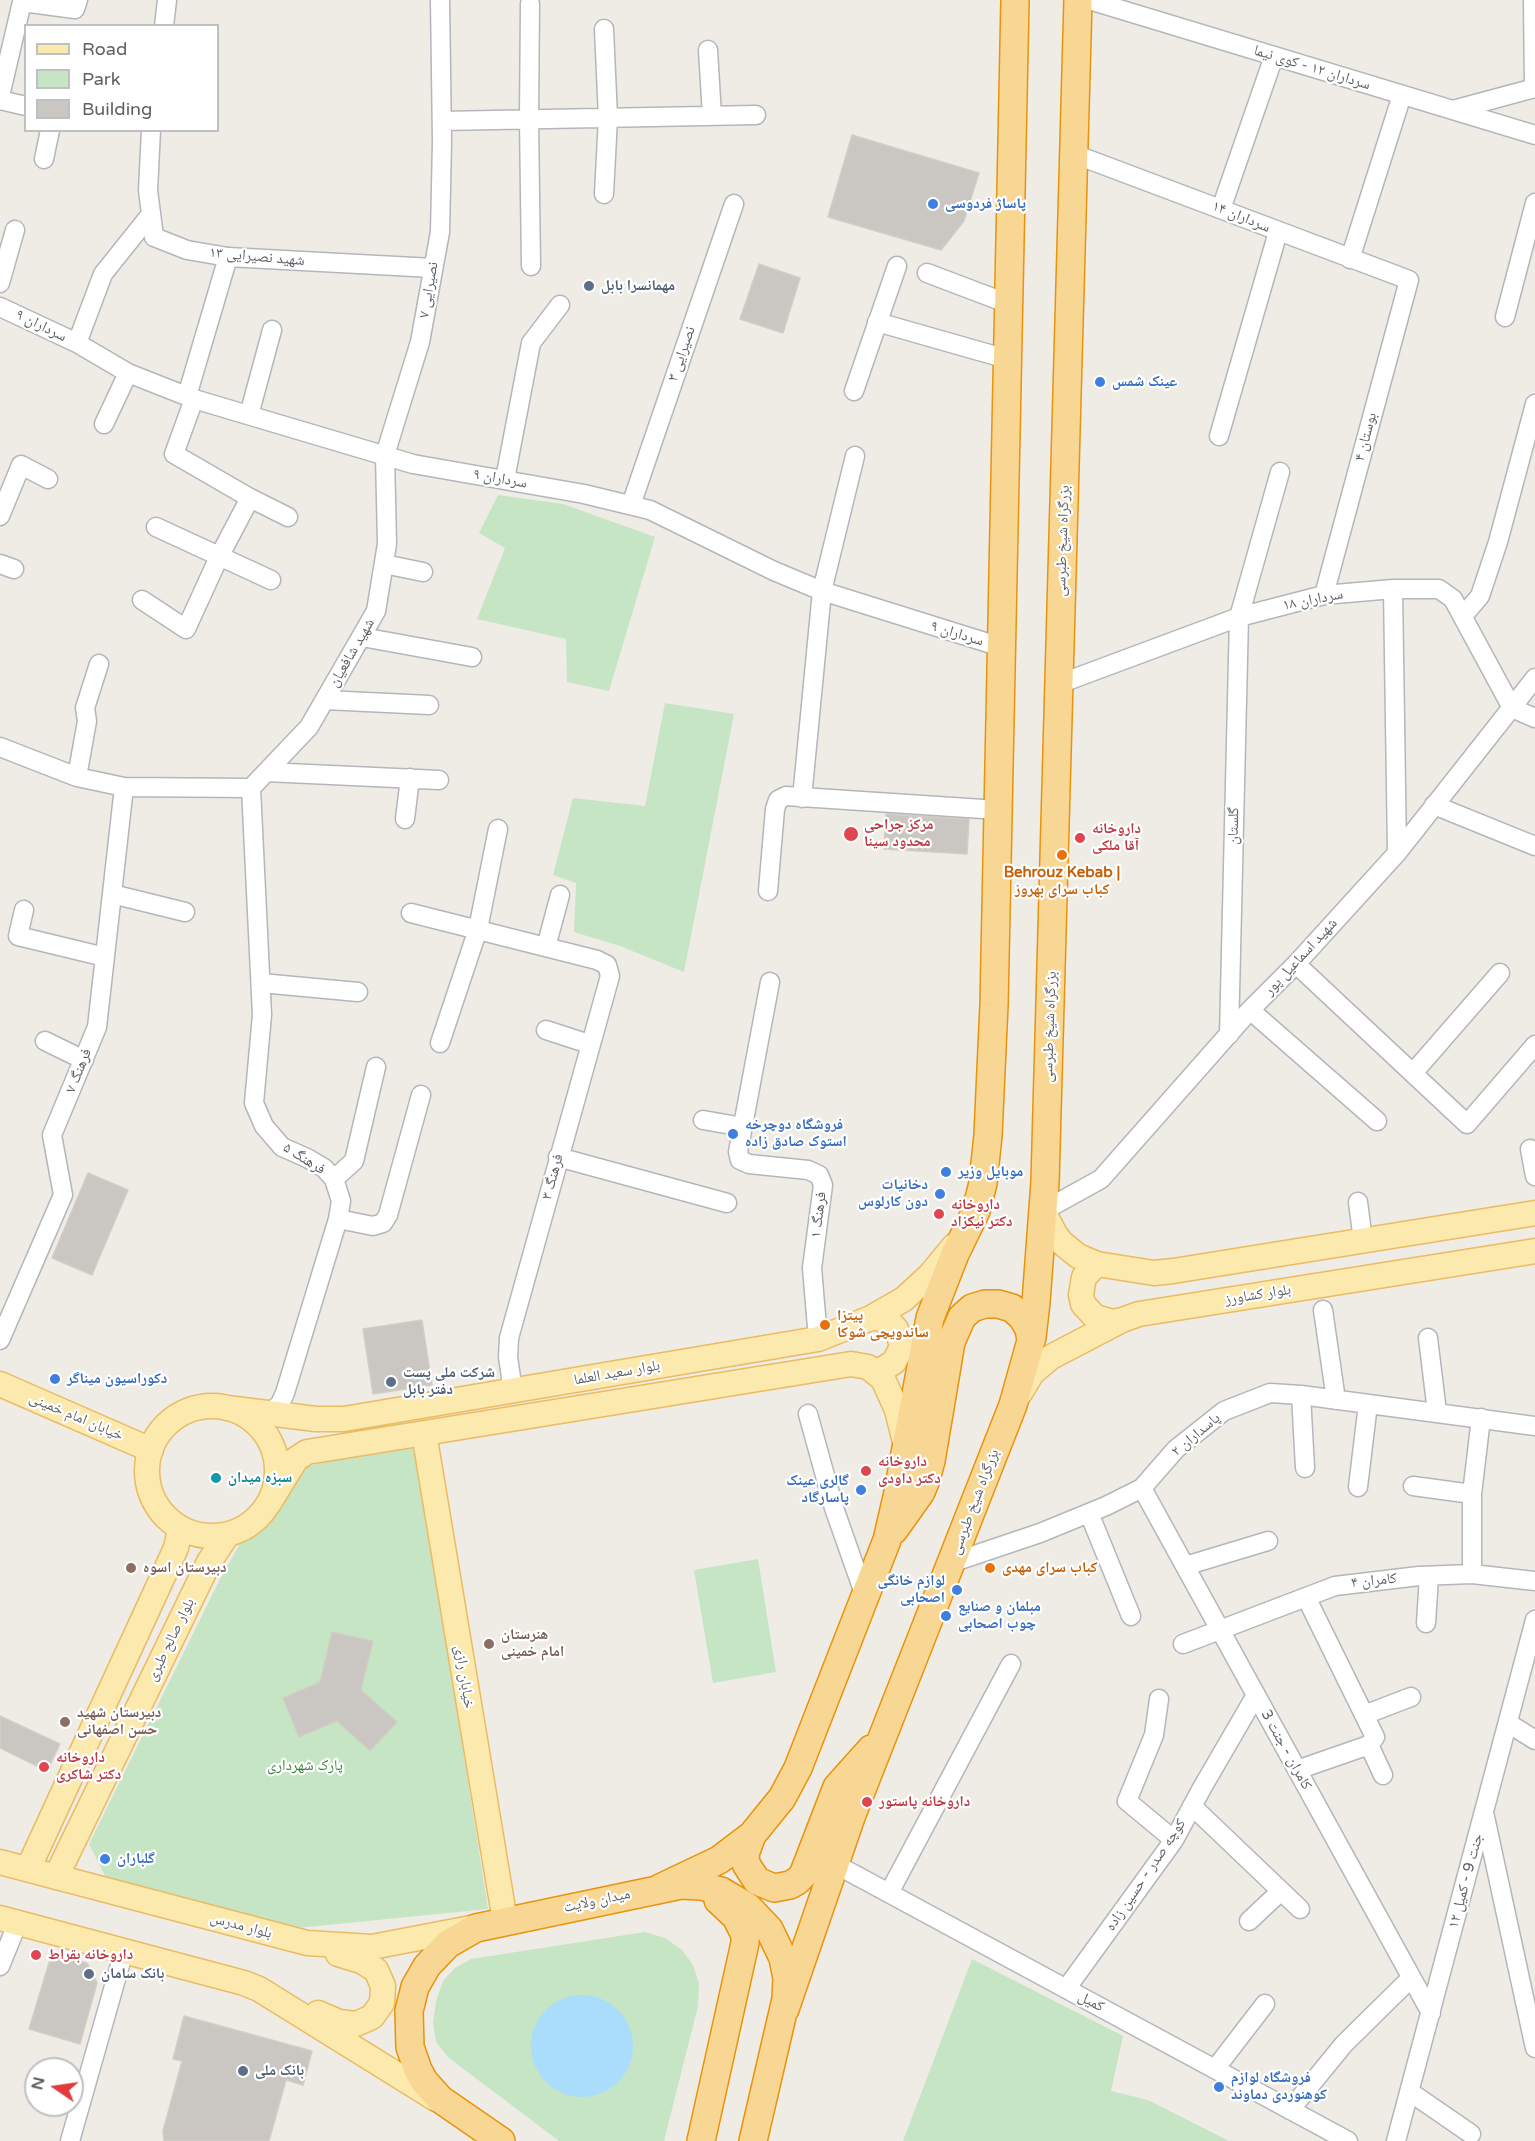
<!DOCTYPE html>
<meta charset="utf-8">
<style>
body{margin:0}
#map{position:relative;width:1535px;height:2141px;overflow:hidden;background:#efece6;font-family:"Varela Round",sans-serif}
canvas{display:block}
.legend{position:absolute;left:24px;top:24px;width:195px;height:108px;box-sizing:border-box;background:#fff;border:2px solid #bec0c1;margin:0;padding:8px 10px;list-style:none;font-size:18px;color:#5d6165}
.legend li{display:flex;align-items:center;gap:12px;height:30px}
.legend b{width:30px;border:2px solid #bec0c1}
.north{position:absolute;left:24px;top:2057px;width:60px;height:60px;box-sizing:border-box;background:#fff;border:2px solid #bec0c1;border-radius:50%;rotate:283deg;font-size:16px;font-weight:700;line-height:24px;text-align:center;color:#5d6165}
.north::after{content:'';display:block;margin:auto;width:21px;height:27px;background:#e13a3a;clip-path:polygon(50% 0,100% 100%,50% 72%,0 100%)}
</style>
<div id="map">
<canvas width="1535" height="2141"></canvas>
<ul class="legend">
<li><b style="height:8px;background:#fbe9ae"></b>Road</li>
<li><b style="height:16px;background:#c6e5c4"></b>Park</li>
<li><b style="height:16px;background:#cac7c2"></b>Building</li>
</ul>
<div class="north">N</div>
</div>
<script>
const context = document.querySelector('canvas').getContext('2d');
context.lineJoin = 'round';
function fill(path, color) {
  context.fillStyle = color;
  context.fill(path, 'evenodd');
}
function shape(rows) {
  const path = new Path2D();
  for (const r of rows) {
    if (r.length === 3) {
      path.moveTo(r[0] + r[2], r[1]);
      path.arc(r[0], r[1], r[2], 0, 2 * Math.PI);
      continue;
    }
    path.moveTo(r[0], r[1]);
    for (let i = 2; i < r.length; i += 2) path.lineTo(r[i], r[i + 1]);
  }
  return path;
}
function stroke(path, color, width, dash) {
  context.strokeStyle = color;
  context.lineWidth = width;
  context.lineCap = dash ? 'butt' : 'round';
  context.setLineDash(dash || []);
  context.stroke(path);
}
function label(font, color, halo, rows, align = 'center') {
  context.font = font + ' "Varela Round","Noto Naskh Arabic",sans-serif';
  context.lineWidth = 4.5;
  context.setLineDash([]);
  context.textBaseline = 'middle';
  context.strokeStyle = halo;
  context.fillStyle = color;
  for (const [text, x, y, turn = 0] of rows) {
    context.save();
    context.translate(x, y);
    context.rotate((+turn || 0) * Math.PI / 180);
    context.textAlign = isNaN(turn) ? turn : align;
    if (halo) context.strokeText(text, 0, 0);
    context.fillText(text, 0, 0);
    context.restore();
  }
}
fill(shape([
 [498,495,563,504,655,537,609,691,567,682,566,639,477,619,505,548,479,533],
 [665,703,734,714,684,972,620,946,574,932,576,883,553,875,573,798,645,806],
 [415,1441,488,1909,287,1929,109,1884,89,1844,221,1577,251,1524,275,1490,284,1472],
 [758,1559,776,1672,713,1683,694,1570],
 [645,1932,665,1938,682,1950,693,1965,699,1984,698,2006,664,2141,559,2141,449,2058,436,2042,433,2023,436,2001,443,1981,455,1968,471,1959],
 [972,1959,1123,2036,1111,2091,1148,2100,1229,2141,903,2141]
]), '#c6e5c4');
fill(shape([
 [582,2046,51]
]), '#aaddfb');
const building = shape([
 [852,135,979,173,964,221,941,250,828,217,852,135],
 [759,264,800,278,783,333,740,319,759,264],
 [886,814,969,819,967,854,884,849,886,814],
 [88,1173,128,1190,92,1275,52,1258,88,1173],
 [422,1320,432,1385,373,1394,363,1329,422,1320],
 [332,1632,373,1641,361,1690,397,1722,370,1751,337,1721,299,1737,283,1698,320,1682,332,1632],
 [0,1716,60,1744,47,1771,0,1748,0,1716],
 [52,1953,87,1963,97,1983,80,2044,29,2029,52,1953],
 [184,2016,312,2051,303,2085,286,2080,269,2141,164,2141,163,2131,182,2061,173,2059,184,2016]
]);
fill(building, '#cac7c2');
stroke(building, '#d3cec4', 1.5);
const minor = shape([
 [1089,0,1535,135],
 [1533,2,1534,88],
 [530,4,529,119,531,266],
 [164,26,167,0],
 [708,50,712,116],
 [0,96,22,2,75,9,78,0],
 [0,100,26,106],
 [1453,110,1535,88],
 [442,121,756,115],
 [151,130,148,190,154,237,187,250,228,257,433,268],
 [1074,154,1409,280,1324,595],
 [44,159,50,130],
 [604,194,608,118,604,29],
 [1221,209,1274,56],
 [1350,259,1402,95],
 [927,273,1009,304],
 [0,283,15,230],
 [0,307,77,343,128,373,194,399,413,464,584,494,650,510,774,571,822,591,1001,647],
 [1505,317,1535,203],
 [877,322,1007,359],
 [77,343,103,274,151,214],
 [854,391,897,266],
 [187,396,228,257],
 [194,399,174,454,250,498,288,517],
 [249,415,272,330],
 [104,424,128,373],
 [1219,436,1278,232],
 [505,479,531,343,560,305],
 [631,505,734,204],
 [0,516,21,465,48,479],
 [156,527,271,580],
 [0,564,14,569],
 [384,564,423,572],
 [1393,589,1397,853],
 [142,600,186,629,219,557,250,498],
 [1463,616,1480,596,1498,542,1535,404],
 [362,637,472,657],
 [1059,684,1239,617,1324,595,1393,589,1439,589,1453,599,1512,708,1535,718],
 [325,700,429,705],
 [0,747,77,777,124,787,251,788],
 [266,772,439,780],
 [77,777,87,721,85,708,99,664],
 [251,788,309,727,376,611,387,544,385,455,420,342,440,232,442,142,440,0],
 [251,788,262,1015,254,1103,264,1126,282,1147,307,1158,324,1168,334,1179,341,1201,338,1219,285,1393,280,1404,270,1413],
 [802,798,822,591,855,456],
 [1434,805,1535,846],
 [405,819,410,778],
 [768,891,775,809,778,800,786,796,998,810],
 [112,894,185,912],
 [24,910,18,936,105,957],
 [411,913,597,960,607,965,610,976,509,1338,508,1357,513,1391],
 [546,947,560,895],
 [1296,964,1467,1124,1535,1045],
 [770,982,738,1152,740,1160,749,1164,808,1170,819,1175,823,1185,812,1268,818,1339],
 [261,983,358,992],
 [1250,1010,1377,1121],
 [546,1030,589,1044],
 [1229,1035,1239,617,1280,472],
 [45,1041,84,1060],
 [440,1043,478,929,498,829],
 [1413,1073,1500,973],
 [703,1120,743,1127],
 [1530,1149,1535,1176],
 [558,1157,727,1203],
 [334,1179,354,1161,376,1067],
 [1358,1202,1363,1241],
 [1043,1211,1101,1179,1250,1010,1296,964,1397,853,1535,678],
 [338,1219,373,1226,383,1223,388,1215,421,1095],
 [1323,1310,1336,1400],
 [1428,1338,1437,1412],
 [0,1340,63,1195,52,1135,97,1027,124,787],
 [1301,1395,1305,1468],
 [808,1414,834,1508,865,1596],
 [1413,1486,1472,1494],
 [1358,1487,1368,1404],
 [1142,1488,1431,2013],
 [1089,1513,1131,1616],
 [951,1563,1040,1533,1106,1506,1142,1488,1176,1449,1224,1411,1270,1393,1301,1395,1535,1426],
 [1185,1566,1268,1541],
 [1472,1574,1472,1494,1481,1418],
 [1426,1623,1429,1576],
 [1183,1644,1335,1586,1419,1576,1472,1574,1535,1581],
 [1159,1699,1154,1735,1127,1801,1174,1840],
 [1364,1715,1411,1697],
 [1508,1723,1535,1740],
 [1369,1745,1383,1775],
 [1297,1770,1369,1745,1375,1737,1306,1597],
 [1192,1806,1300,1909],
 [1485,1817,1535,2048],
 [835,1864,1348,2141],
 [889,1893,1011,1664],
 [1249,1921,1281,1891],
 [0,1966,18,1922],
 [1066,1989,1174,1840,1202,1788,1256,1695],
 [1215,2069,1265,2004],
 [1410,2092,1471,2134],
 [1290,2110,1344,2044,1411,1978],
 [70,2141,124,1951],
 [1396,2141,1535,1620]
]);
const major = shape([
 [1043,1211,1055,1234,1062,1243,1078,1256,1097,1264,1154,1273,1173,1271,1535,1213],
 [1097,1264,1084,1277,1081,1295,1083,1304,1095,1317,1113,1322,1122,1320],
 [871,1318,879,1318,891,1324,896,1329,901,1342,901,1349,894,1362,883,1369,876,1371],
 [0,1384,151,1450],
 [1020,1393,1032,1373,1051,1357,1122,1320,1139,1314,1535,1251],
 [212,1471,65],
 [227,1408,316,1419,344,1419,818,1339,871,1318,904,1299,930,1275,954,1246],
 [424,1433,505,1921],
 [269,1503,296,1459,307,1452,851,1364,868,1367,883,1379,897,1410,906,1446],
 [0,1862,307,1943,372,1947,471,1928],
 [28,1869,176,1548,180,1529],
 [56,1877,209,1562,227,1535],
 [0,1918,244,1983,259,1989,436,2099],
 [318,2013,339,2022,356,2024,372,2017,382,2003,383,1986,376,1970,361,1961,338,1954]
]);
const highway = shape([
 [894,1530,921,1492,925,1482,931,1461,951,1342,962,1317,972,1308,985,1304,998,1304,1012,1308,1022,1317,1029,1329,1031,1340],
 [752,1835,745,1854,746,1864,757,1881,774,1888,790,1885,797,1881,803,1875,837,1787,871,1749],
 [660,1888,719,1860,752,1835,782,1798,798,1768,887,1540,897,1497,930,1318,955,1254,976,1211,983,1183,988,1135,994,1005,1015,0],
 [785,2009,851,1817,1013,1405,1032,1337,1036,1302,1045,1182,1078,0],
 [501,2141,440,2099,424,2081,418,2070,410,2047,409,2011,415,1987,427,1966,448,1944,476,1928,681,1885,701,1886,721,1891,748,1907,769,1929,783,1958,787,1978,786,1999,753,2141],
 [701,2141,745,1943,745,1935,736,1917,718,1900]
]);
stroke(minor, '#b3b6ba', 21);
stroke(major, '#ebbb63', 27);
stroke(highway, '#e9930b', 30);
stroke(minor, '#fff', 18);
stroke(major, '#fbe9ae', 24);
stroke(highway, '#f8d794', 27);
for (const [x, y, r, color] of [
 [933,204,6,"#3f7fe0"],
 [589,286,6,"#5c6f8a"],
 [1100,382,6,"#3f7fe0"],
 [851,834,8,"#e0444e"],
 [1080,838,6,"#e0444e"],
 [1062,855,6,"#e8710a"],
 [733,1134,6,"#3f7fe0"],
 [946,1172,6,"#3f7fe0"],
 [940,1194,6,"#3f7fe0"],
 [939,1214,6,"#e0444e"],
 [825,1325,6,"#e8710a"],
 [55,1379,6,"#3f7fe0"],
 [391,1382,6,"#5c6f8a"],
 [866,1471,6,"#e0444e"],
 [216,1478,6,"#0f9aa8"],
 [861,1490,6,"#3f7fe0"],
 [131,1568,6,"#8d6e63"],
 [990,1568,6,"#e8710a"],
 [957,1590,6,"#3f7fe0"],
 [946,1616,6,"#3f7fe0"],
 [489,1644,6,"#8d6e63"],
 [65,1722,6,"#8d6e63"],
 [44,1767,6,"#e0444e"],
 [867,1802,6,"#e0444e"],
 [105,1859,6,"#3f7fe0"],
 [36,1955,6,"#e0444e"],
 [89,1974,6,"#5c6f8a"],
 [243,2071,6,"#5c6f8a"],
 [1219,2087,6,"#3f7fe0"]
]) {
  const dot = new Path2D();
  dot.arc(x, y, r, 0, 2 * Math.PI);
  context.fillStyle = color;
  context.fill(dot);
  stroke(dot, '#fff', 2);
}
label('15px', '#5d6165', '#fff', [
 ["سرداران ۱۲ - کوی نیما",1312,68,17],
 ["سرداران ۱۴",1241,217,22],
 ["شهید نصیرایی ۱۳",257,257,5],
 ["نصیرایی ۷",429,290,-80],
 ["سرداران ۹",41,326,26],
 ["نصیرایی ۳",682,354,-71],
 ["بوستان ۴",1366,437,-75],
 ["سرداران ۹",500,479,10],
 ["بزرگراه شیخ طبرسی",1063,541,-88],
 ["سرداران ۱۸",1313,600,-11],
 ["سرداران ۹",957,634,17],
 ["شهید شافعیان",352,653,-60],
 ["گلستان",1234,826,-89],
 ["شهید اسماعیل پور",1301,957,-47],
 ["بزرگراه شیخ طبرسی",1050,1027,-88],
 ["فرهنگ ۷",79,1071,-68],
 ["فرهنگ ۵",304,1159,32],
 ["فرهنگ ۳",553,1177,-75],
 ["فرهنگ ۱",819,1215,-83],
 ["بلوار کشاورز",1258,1295,-9],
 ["بلوار سعید العلما",617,1373,-10],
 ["خیابان امام خمینی",76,1417,23],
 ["پاسداران ۲",1196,1435,-40],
 ["بزرگراه شیخ طبرسی",975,1502,-69],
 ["کامران ۴",1374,1581,-6],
 ["بلوار صالح طبری",171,1640,-64],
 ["خیابان رازی",464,1677,81],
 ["کامران - جنت 3",1286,1750,61],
 ["کوچه صدر - حسین زاده",1146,1875,-56],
 ["جنت 9 - کمیل ۱۲",1466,1881,-75],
 ["میدان ولایت",597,1901,-12],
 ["بلوار مدرس",241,1926,15],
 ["کمیل",1091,2002,28]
]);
label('bold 15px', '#366cbe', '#fff', [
 ["پاساژ فردوسی",945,204],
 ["عینک شمس",1112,382],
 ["فروشگاه دوچرخه",745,1125],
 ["استوک صادق زاده",745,1142],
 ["موبایل وزیر",958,1172],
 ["دخانیات",928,1185,"right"],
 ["دون کارلوس",928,1202,"right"],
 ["دکوراسیون میناگر",67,1379],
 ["گالری عینک",849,1481,"right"],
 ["پاسارگاد",849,1498,"right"],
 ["لوازم خانگی",945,1581,"right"],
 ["اصحابی",945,1598,"right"],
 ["مبلمان و صنایع",958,1607],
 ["چوب اصحابی",958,1624],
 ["گلباران",117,1859],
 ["فروشگاه لوازم",1231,2078],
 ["کوهنوردی دماوند",1231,2095]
], 'left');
label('bold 15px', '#4e5e75', '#fff', [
 ["مهمانسرا بابل",601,286],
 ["شرکت ملی پست",403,1373],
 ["دفتر بابل",403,1390],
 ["بانک سامان",101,1974],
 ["بانک ملی",255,2071]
], 'left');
label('bold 15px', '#be3a42', '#fff', [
 ["مرکز جراحی",864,825],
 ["محدود سینا",864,842],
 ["داروخانه",1092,829],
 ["آقا ملکی",1092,846],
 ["داروخانه",951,1205],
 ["دکتر نیکزاد",951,1222],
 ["داروخانه",878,1462],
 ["دکتر داودی",878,1479],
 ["داروخانه",56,1758],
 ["دکتر شاکری",56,1775],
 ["داروخانه پاستور",879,1802],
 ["داروخانه بقراط",48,1955]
], 'left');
label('bold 15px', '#c56008', '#fff', [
 ["Behrouz Kebab |",1062,873,"center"],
 ["کباب سرای بهروز",1062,890,"center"],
 ["پیتزا",837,1316],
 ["ساندویچی شوکا",837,1333],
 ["کباب سرای مهدی",1002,1568]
], 'left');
label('bold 15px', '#0d838f', '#fff', [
 ["سبزه میدان",228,1478]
], 'left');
label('bold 15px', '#785e54', '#fff', [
 ["دبیرستان اسوه",143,1568],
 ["هنرستان",501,1635],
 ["امام خمینی",501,1652],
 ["دبیرستان شهید",77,1713],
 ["حسن اصفهانی",77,1730]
], 'left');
label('15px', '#3b8139', '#fff', [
 ["پارک شهرداری",305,1766]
]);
</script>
